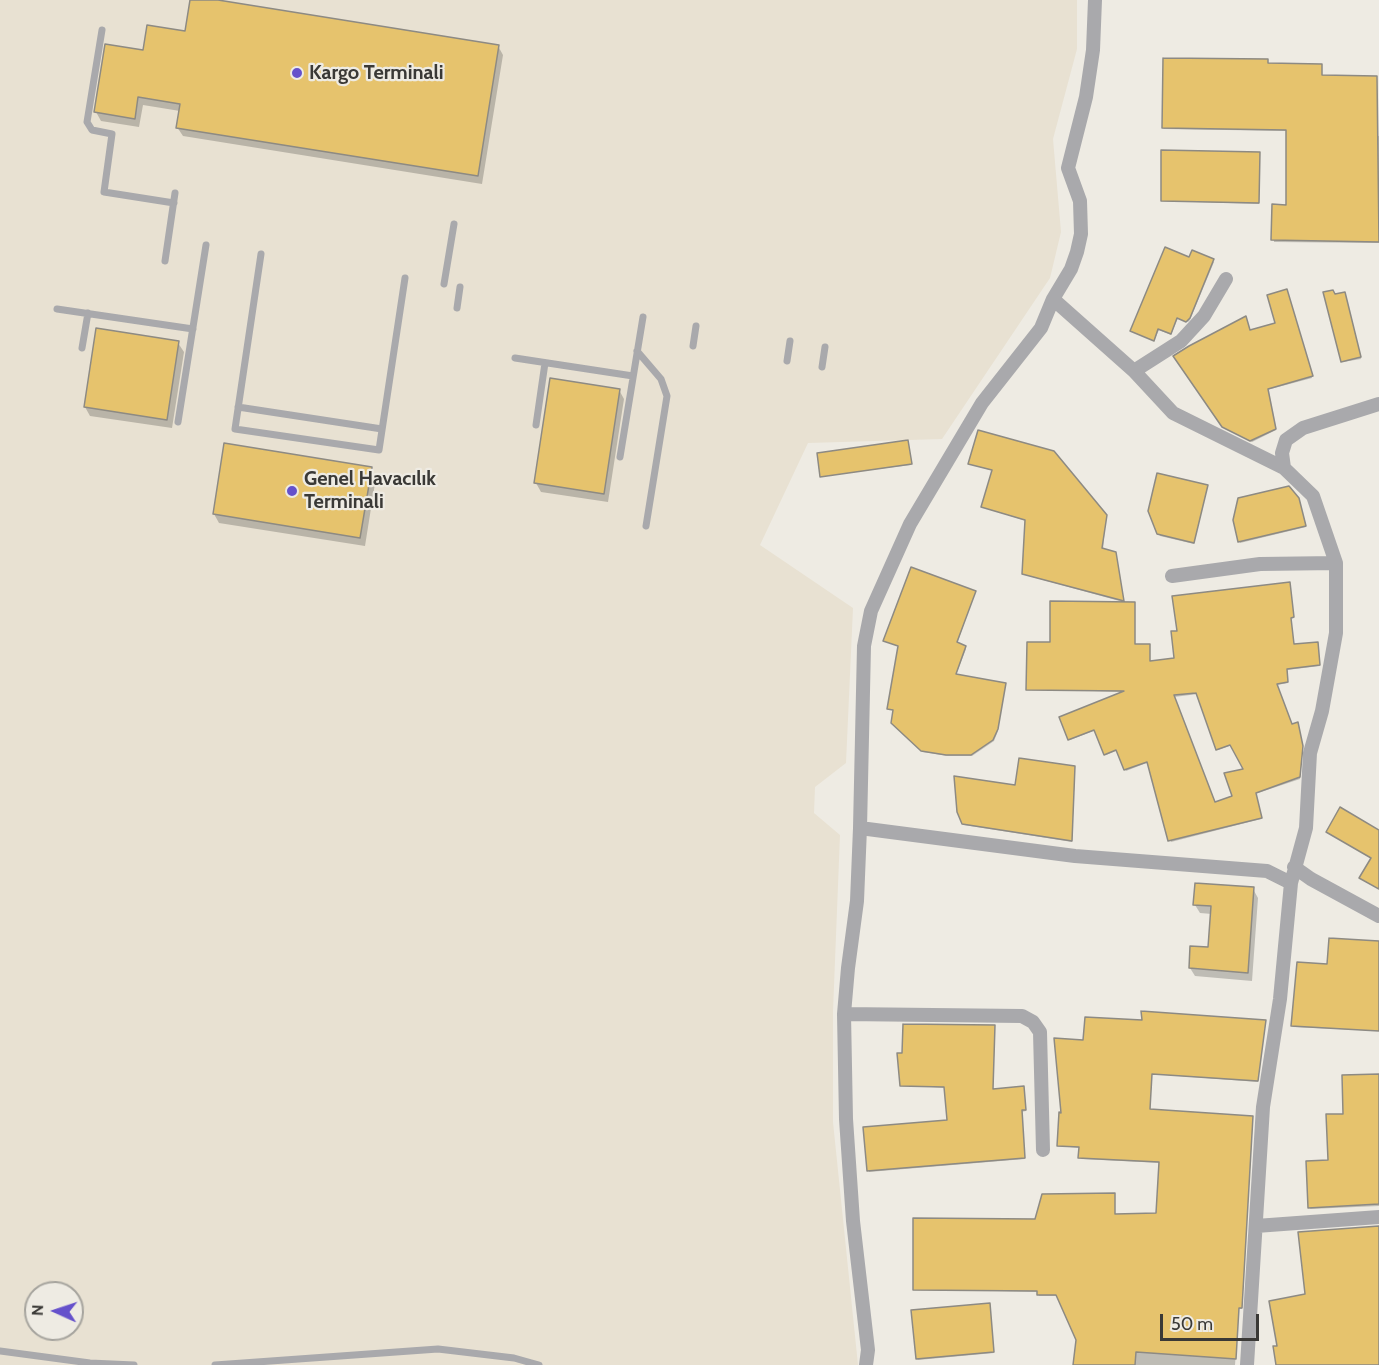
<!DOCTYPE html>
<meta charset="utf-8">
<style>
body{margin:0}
#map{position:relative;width:1379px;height:1365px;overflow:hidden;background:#eeebe3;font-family:Cabin,sans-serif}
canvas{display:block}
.north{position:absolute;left:24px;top:1281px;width:60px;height:60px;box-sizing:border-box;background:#eeebe3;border:2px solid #a6a49e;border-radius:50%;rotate:273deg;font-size:16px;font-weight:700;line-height:24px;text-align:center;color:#3a3936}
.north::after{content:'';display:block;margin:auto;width:21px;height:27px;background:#6551cb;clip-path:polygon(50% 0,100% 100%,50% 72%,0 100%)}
.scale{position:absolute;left:1160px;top:1314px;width:99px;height:27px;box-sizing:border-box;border:3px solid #3a3936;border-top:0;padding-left:8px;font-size:18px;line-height:21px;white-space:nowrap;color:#3a3936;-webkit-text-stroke:4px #eeebe3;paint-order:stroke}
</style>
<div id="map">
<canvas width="1379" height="1365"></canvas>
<div class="north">N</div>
<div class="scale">50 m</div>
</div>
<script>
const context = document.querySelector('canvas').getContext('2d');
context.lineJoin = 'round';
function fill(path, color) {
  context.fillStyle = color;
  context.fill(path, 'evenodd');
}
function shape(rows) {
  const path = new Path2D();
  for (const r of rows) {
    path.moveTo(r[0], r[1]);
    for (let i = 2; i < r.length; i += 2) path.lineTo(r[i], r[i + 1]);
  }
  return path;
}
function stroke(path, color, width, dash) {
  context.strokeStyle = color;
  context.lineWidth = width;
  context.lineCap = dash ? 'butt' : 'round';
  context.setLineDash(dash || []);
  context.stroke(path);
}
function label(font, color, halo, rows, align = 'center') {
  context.font = font + ' Cabin,sans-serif';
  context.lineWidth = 4.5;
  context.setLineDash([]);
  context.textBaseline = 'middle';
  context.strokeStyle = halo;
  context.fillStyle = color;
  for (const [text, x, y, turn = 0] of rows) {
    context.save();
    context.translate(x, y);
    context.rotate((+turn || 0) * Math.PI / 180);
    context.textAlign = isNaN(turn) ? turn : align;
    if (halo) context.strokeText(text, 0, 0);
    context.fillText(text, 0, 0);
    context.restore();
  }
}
fill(shape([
 [0,0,1077,0,1077,49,1053,139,1061,232,1050,278,942,439,808,443,760,545,853,608,846,763,815,787,814,813,840,835,833,1011,833,1122,858,1365,0,1365],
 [36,1293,72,1293,72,1329,36,1329]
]), '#e8e1d2');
fill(shape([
 [192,0,209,0,498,46,503,55,482,184,183,136,177,127,180,111,143,105,139,127,101,121,96,112,144,51,187,33],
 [1267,61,1268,65,1322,66,1322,77,1376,136,1379,136,1379,243,1274,242,1273,206,1287,206,1288,131,1164,129,1163,128],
 [1260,155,1259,204,1162,201],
 [1192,252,1214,262,1190,320,1188,322,1178,318,1171,335,1159,330,1154,341,1133,332,1189,259],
 [1287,292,1312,378,1267,390,1276,430,1252,442,1225,429,1175,357,1277,324],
 [1325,293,1334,296,1345,295,1361,359,1343,362],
 [178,343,184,352,172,428,90,416,85,407],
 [619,390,624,399,608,502,541,492,536,483],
 [979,431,1106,516,1103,550,1116,555,1123,602,1025,575,1026,521,983,507,993,471,970,464],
 [908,443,911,465,821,476],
 [371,469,376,477,365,546,219,523,214,514],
 [1207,487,1194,544,1160,536,1150,511],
 [1299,501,1306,527,1240,543,1234,520],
 [1290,585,1294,618,1290,619,1293,646,1318,645,1320,666,1287,670,1288,683,1277,685,1291,726,1303,749,1300,779,1255,794,1261,819,1171,842,1149,762,1126,771,1118,750,1106,755,1096,730,1070,740,1061,717,1125,692,1027,689,1051,644,1134,604,1135,645,1149,645,1150,663,1176,660],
 [1198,694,1218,750,1232,745,1245,770,1234,797,1214,804,1174,697],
 [975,592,957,644,966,649,956,675,1005,684,998,731,994,741,972,756,948,756,923,752,894,725,895,711,888,709,900,647,885,641],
 [1075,769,1072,842,964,825,963,824,1016,787],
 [1253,889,1258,898,1252,981,1195,976,1190,968,1209,949,1212,914,1200,913,1195,905],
 [1379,942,1379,1031,1293,1027,1292,1025],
 [1143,1022,1265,1023,1258,1082,1152,1074,1150,1111,1253,1119,1242,1309,1239,1309,1235,1365,1075,1365,1077,1340,1058,1296,1039,1296,1038,1292,914,1289,1036,1220,1158,1215,1161,1163,1081,1159,1080,1148,1059,1146,1062,1114,1085,1041],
 [995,1028,993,1090,1024,1089,1026,1111,1021,1112,1025,1159,869,1172,869,1171,949,1122,946,1088,901,1085],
 [1379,1075,1379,1206,1310,1209,1345,1115],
 [990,1305,994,1353,918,1360,917,1359]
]), '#0003');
const building = shape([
 [190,0,218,0,499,45,478,176,176,128,180,104,138,97,135,119,94,112,105,44,143,50,147,25,185,31,190,0],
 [1163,58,1268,59,1268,63,1322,64,1322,75,1377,76,1379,242,1271,240,1272,204,1286,205,1286,130,1162,128,1163,58],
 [1161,150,1260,152,1259,203,1161,201,1161,150],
 [1165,247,1189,257,1192,250,1214,259,1190,318,1186,322,1177,318,1171,334,1158,329,1154,341,1130,331,1165,247],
 [1287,289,1313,376,1268,389,1276,429,1250,441,1222,427,1173,356,1189,346,1246,316,1250,330,1275,323,1267,295,1287,289],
 [1333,290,1335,294,1345,292,1361,357,1341,362,1323,292,1333,290],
 [96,328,179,341,167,420,84,407,96,328],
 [550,378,620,389,604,494,534,483,550,378],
 [978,430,1054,451,1107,515,1102,548,1116,552,1124,601,1022,574,1025,520,981,507,992,470,968,464,978,430],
 [908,440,912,464,820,477,817,453,908,440],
 [224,443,372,467,360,538,213,514,224,443],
 [1157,473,1208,485,1194,543,1157,534,1148,511,1157,473],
 [1289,486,1299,498,1306,526,1238,542,1233,520,1238,498,1289,486],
 [911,567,976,591,957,642,966,646,956,674,1006,683,998,729,993,740,971,755,946,755,921,751,891,723,893,710,887,709,898,646,883,641,911,567],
 [1290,582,1294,617,1291,618,1294,644,1318,642,1320,665,1287,669,1288,682,1277,684,1292,724,1298,722,1303,746,1300,777,1256,793,1262,818,1168,841,1147,762,1124,770,1116,750,1104,755,1094,730,1068,740,1059,717,1124,691,1026,690,1027,642,1050,642,1050,601,1135,602,1135,644,1150,644,1150,661,1174,658,1171,631,1177,631,1172,596,1290,582],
 [1196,693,1216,750,1230,745,1243,769,1224,773,1232,796,1215,802,1174,695,1196,693],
 [1019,758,1075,766,1072,841,962,824,957,812,954,776,1015,785,1019,758],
 [1340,807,1379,830,1379,889,1359,878,1371,858,1326,832,1340,807],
 [1195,883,1254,887,1248,973,1189,968,1190,946,1208,947,1211,906,1193,905,1195,883],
 [1329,938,1379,941,1379,1031,1291,1026,1297,962,1327,964,1329,938],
 [1141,1011,1266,1020,1258,1081,1152,1074,1150,1109,1253,1116,1242,1308,1239,1308,1236,1359,1136,1352,1135,1365,1073,1365,1076,1340,1056,1295,1037,1295,1037,1291,913,1290,913,1218,1035,1219,1042,1194,1115,1193,1115,1214,1156,1213,1159,1162,1078,1158,1079,1147,1057,1146,1059,1112,1061,1113,1054,1038,1083,1040,1085,1017,1142,1020,1141,1011],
 [903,1024,995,1025,993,1089,1024,1086,1026,1110,1022,1110,1025,1158,867,1171,863,1127,947,1120,944,1087,900,1086,897,1053,902,1053,903,1024],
 [1379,1074,1379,1204,1308,1208,1306,1161,1328,1160,1326,1114,1343,1114,1342,1075,1379,1074],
 [1379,1226,1379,1365,1276,1365,1273,1346,1277,1346,1269,1301,1305,1294,1298,1232,1379,1226],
 [990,1303,994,1352,916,1359,911,1310,990,1303]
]);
fill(building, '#e6c36d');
stroke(building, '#8d8a83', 1.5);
stroke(shape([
 [102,30,87,122,92,130,112,134,104,192,174,203],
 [261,254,235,429,379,450,405,278],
 [165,261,175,193],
 [444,284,454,224],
 [457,308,460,287],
 [57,309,193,329],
 [693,346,696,326],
 [82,348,88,313],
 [637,351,661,379,667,396,646,526],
 [515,358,633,376],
 [787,361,790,341],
 [822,367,825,347],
 [238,407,382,429],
 [178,422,206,245],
 [536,425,545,363],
 [620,457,643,317],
 [0,1351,90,1363,134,1365],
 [215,1365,438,1349,514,1358,539,1365]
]), '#a9a9ac', 7);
stroke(shape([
 [1095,0,1093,50,1086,97,1068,168,1080,201,1081,234,1077,252,1071,269,1053,299,1041,328,982,403,910,524,871,611,864,646,860,828,1075,856,1267,871,1291,883,1280,999,1263,1107,1247,1365],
 [1053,299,1134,371,1173,413,1284,468,1313,496,1336,563,1336,633,1322,711,1310,753,1306,828,1291,883],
 [1134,371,1181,341,1204,316,1226,279],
 [1284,468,1282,453,1286,440,1303,428,1379,404],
 [1172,576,1260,564,1336,563],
 [860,828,857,901,848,968,844,1014,846,1119,853,1221,868,1350,866,1365],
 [1294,867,1311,879,1379,916],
 [844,1014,1022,1016,1033,1022,1040,1032,1043,1150],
 [1256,1226,1379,1217]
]), '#a9a9ac', 14);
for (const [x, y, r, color] of [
 [297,73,6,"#6551cb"],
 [292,491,6,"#6551cb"]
]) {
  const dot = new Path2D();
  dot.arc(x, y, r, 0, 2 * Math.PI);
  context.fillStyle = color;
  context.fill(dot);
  stroke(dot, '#eeebe3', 2);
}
label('bold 20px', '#3a3936', '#eeebe3', [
 ["Kargo Terminali",309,73],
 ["Genel Havacılık",304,479],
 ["Terminali",304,502]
], 'left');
</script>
